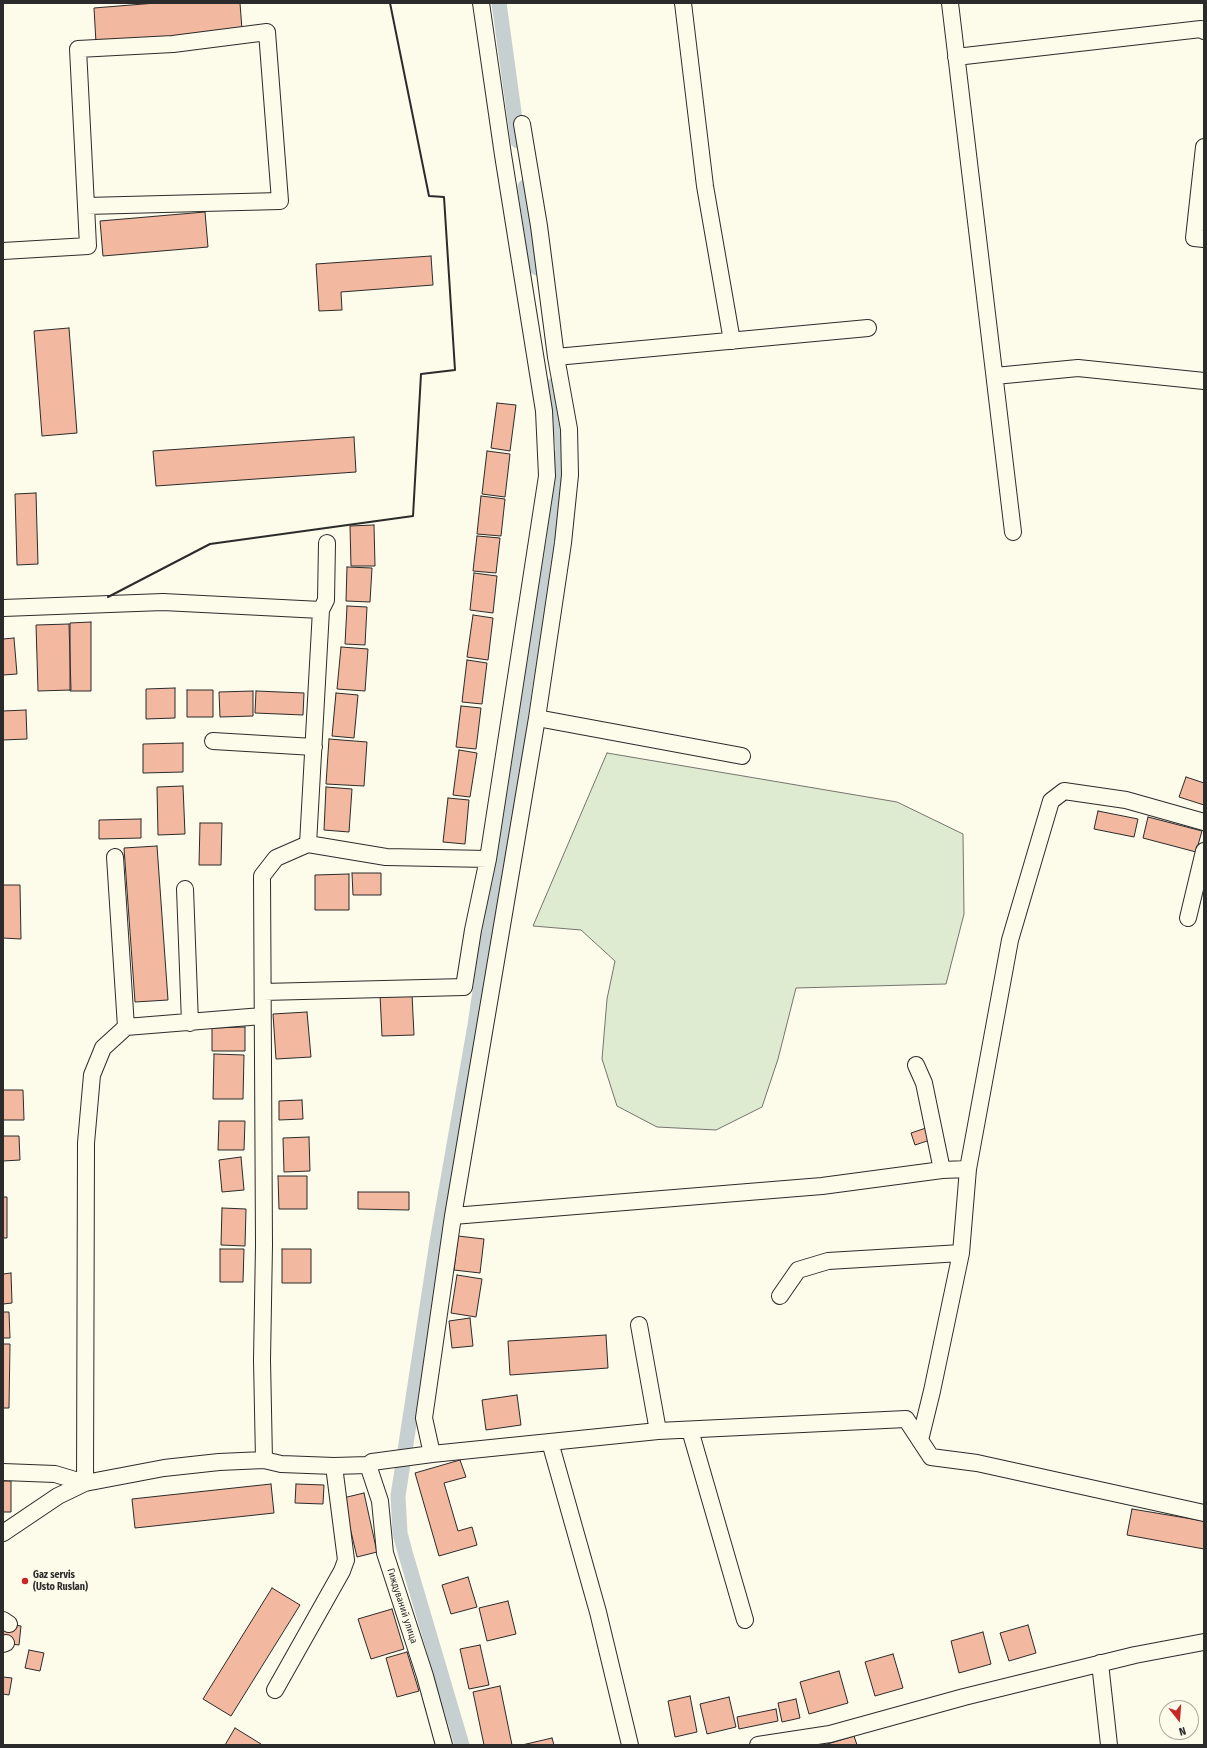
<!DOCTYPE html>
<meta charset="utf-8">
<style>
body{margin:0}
#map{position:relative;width:1207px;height:1748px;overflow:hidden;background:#fdfbea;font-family:"Fira Sans Condensed",sans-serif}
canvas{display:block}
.frame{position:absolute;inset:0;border:4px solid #2b2b2b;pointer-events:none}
.north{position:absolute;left:1159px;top:1700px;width:40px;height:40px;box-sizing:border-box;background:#fdfbea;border:1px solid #a9a89e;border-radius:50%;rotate:163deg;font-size:11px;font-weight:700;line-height:16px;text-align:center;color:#2b2b2b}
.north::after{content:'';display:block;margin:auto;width:14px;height:18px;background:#c62828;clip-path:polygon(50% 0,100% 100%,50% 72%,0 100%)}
</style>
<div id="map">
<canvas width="1207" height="1748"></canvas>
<div class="frame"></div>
<div class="north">N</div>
</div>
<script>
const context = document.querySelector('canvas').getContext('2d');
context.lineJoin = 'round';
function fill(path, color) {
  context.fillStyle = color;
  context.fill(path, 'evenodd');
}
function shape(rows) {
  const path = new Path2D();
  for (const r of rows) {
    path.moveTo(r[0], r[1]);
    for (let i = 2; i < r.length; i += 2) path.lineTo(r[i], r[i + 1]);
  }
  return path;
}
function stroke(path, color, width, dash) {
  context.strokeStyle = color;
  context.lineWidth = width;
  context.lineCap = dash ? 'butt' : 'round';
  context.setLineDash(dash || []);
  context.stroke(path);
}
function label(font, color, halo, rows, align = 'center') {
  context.font = font + ' "Fira Sans Condensed",sans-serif';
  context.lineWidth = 3;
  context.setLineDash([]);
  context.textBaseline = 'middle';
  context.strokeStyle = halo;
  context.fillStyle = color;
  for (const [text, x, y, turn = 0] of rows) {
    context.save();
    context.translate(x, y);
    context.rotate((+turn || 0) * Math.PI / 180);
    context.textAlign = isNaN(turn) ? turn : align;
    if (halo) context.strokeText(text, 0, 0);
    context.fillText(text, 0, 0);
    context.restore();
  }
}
const green = shape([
 [607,753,897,802,963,834,964,914,946,984,796,988,778,1059,762,1107,716,1130,657,1127,617,1106,602,1059,607,999,615,961,581,930,533,926,607,753]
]);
fill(green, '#deebd1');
stroke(green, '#74746e', 1);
stroke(shape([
 [499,3,518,141],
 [525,187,537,268],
 [462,1745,405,1552,400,1533,398,1496,437,1242,475,1025,526,681,554,539,563,448,554,385]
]), '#c7d0d0', 15);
const building = shape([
 [156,3,240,3,242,30,96,43,94,8,156,3],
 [205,212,208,247,103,256,100,221,205,212],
 [431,256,433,285,341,292,342,310,319,311,316,264,431,256],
 [69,328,77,433,42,436,34,331,69,328],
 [497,403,516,405,510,451,491,448,497,403],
 [354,437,356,472,156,486,153,451,354,437],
 [487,451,510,454,505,497,482,494,487,451],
 [36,493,38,564,17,565,15,494,36,493],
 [481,496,505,499,501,536,477,534,481,496],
 [374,525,375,566,351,566,350,526,374,525],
 [477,536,500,538,496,573,473,571,477,536],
 [347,567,372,568,370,602,346,601,347,567],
 [474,573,497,576,493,613,470,610,474,573],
 [347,606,367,607,365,645,345,644,347,606],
 [473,615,493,618,488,660,467,657,473,615],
 [91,622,91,691,70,691,70,623,91,622],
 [69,624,71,690,38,691,36,625,69,624],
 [14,638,17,674,3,675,3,639,14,638],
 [341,647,368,649,365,691,337,689,341,647],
 [467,660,487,663,482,704,462,702,467,660],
 [175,688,175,718,146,719,146,689,175,688],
 [187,690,213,690,213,717,187,717,187,690],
 [253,691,253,716,220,717,219,692,253,691],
 [256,691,304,693,303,715,255,713,256,691],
 [336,693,358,695,354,738,332,736,336,693],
 [461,706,481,708,476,749,456,747,461,706],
 [26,710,27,739,3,740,3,711,26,710],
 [329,739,367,742,364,786,326,784,329,739],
 [183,743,183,772,143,773,143,744,183,743],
 [459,750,477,753,470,797,453,795,459,750],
 [1186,777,1204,783,1204,805,1179,797,1186,777],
 [183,786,185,834,158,835,157,787,183,786],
 [326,787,352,789,349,832,324,830,326,787],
 [448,798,469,800,465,844,443,842,448,798],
 [1098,811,1138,819,1134,837,1094,829,1098,811],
 [1148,817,1202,831,1196,852,1143,838,1148,817],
 [141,819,141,838,99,839,99,820,141,819],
 [200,823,222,823,221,865,199,865,200,823],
 [157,846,168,1000,135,1002,124,848,157,846],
 [352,873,381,873,381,895,353,895,352,873],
 [349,874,349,910,315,910,315,875,349,874],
 [3,885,20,885,21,939,3,938,3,885],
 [412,994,414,1035,382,1036,380,995,412,994],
 [307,1012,311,1057,276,1059,273,1014,307,1012],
 [245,1027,245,1051,212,1051,212,1028,245,1027],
 [214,1054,244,1055,243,1099,213,1099,214,1054],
 [3,1090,23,1090,24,1120,3,1120,3,1090],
 [302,1100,303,1119,279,1120,279,1101,302,1100],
 [219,1121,245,1121,244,1150,218,1150,219,1121],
 [929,1127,933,1139,915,1145,911,1133,929,1127],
 [3,1136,19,1136,20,1160,3,1161,3,1136],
 [309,1137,310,1171,284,1172,283,1138,309,1137],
 [241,1157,244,1190,222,1192,219,1160,241,1157],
 [278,1176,307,1176,307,1209,279,1209,278,1176],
 [358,1192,409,1192,409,1210,358,1209,358,1192],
 [3,1197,7,1197,7,1238,3,1238,3,1197],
 [222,1208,246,1209,245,1246,221,1245,222,1208],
 [458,1236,484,1239,480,1273,454,1270,458,1236],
 [220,1249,244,1249,243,1282,220,1282,220,1249],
 [282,1249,311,1249,311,1283,282,1283,282,1249],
 [11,1273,12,1303,3,1304,3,1274,11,1273],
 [457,1275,482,1279,476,1317,451,1313,457,1275],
 [3,1312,9,1312,10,1338,3,1338,3,1312],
 [470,1318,473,1346,452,1348,449,1321,470,1318],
 [606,1335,608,1368,510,1375,508,1341,606,1335],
 [3,1344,10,1344,9,1408,3,1408,3,1344],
 [517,1395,521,1425,486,1430,482,1400,517,1395],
 [460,1460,466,1477,444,1483,458,1531,472,1527,477,1545,439,1556,415,1473,460,1460],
 [3,1481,11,1481,11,1512,3,1512,3,1481],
 [271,1484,274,1513,135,1528,132,1499,271,1484],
 [296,1484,324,1485,323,1504,295,1503,296,1484],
 [364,1493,377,1552,357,1557,343,1498,364,1493],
 [1132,1509,1204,1521,1204,1549,1127,1535,1132,1509],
 [468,1577,477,1607,451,1614,442,1585,468,1577],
 [272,1588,300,1605,231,1716,203,1699,272,1588],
 [508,1601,516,1634,487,1641,479,1608,508,1601],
 [392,1609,404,1649,371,1659,358,1619,392,1609],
 [3,1623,21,1626,19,1645,3,1643,3,1623],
 [1028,1625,1036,1653,1009,1661,1000,1633,1028,1625],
 [983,1632,991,1664,959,1673,951,1641,983,1632],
 [480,1645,489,1685,469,1689,460,1649,480,1645],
 [29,1650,44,1653,40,1671,25,1668,29,1650],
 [407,1652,419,1691,397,1697,386,1658,407,1652],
 [893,1654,903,1688,875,1696,865,1662,893,1654],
 [839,1671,848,1703,809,1714,800,1682,839,1671],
 [3,1677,12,1678,9,1695,3,1694,3,1677],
 [500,1686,512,1745,484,1745,473,1692,500,1686],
 [690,1696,697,1732,675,1737,668,1701,690,1696],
 [729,1697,736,1727,707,1734,700,1704,729,1697],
 [796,1699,800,1718,782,1722,778,1703,796,1699],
 [776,1709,778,1721,739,1729,737,1717,776,1709],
 [235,1728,261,1744,260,1745,225,1745,235,1728],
 [854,1736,857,1745,824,1745,854,1736],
 [552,1738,554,1745,522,1745,552,1738]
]);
fill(building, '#f2b8a0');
stroke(building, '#2b2b2b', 1);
const minor = shape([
 [683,3,705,186,732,341],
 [950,3,1013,532],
 [956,57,1201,29,1204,31],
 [522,124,539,226,556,357,569,429,570,475,563,543,537,718],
 [1204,147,1194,238,1204,239],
 [3,251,88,246,86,206,78,49,173,44,267,32,280,201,86,206],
 [556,357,868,328],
 [995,376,1078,368,1204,381],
 [3,608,163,602,321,610],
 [213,741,314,747],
 [308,844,321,610,326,600,327,543],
 [185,889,190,1023],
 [1188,918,1204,851],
 [263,992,464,987,473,930,488,859,547,476,544,411,503,155,481,3],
 [126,1027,262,1016],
 [916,1065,924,1083,942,1170],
 [453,1216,822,1186,942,1170,968,1169,1010,940,1051,801,1064,791,1126,800,1204,822],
 [780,1296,798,1270,828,1261,961,1253],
 [639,1325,658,1431],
 [690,1430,745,1620],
 [920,1440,932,1391,961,1253,968,1169],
 [550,1442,598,1612,630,1745],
 [432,1454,424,1418,453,1216,537,718,742,756],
 [264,1460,262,1360,264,1245,262,876,276,858,308,844,386,857,488,859],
 [368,1465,380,1501,385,1553,425,1676,444,1745],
 [3,1472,55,1474,85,1483,164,1468,219,1462,264,1460,281,1464,334,1466,368,1465,372,1462,432,1454,658,1431,906,1419,931,1457,977,1463,1204,1513],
 [3,1533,58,1496,85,1483,86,1143,92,1075,103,1048,126,1027,115,857],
 [3,1620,9,1624],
 [3,1644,6,1643],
 [1100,1663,1109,1745],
 [275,1690,342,1571,346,1560,334,1466],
 [758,1745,830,1734,964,1697,1135,1655,1204,1642]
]);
stroke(minor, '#2b2b2b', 18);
stroke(minor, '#fdfbea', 16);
stroke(shape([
 [108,597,210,544,413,516,421,374,455,370,444,197,429,196,390,3]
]), '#2b2b2b', 2);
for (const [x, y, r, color] of [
 [25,1581,4,"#c62828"]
]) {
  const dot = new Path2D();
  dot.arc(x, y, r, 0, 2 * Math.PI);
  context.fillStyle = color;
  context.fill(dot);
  stroke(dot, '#fdfbea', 1.5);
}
label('bold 10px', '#2b2b2b', '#fdfbea', [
 ["Gaz servis",33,1575],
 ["(Usto Ruslan)",33,1587]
], 'left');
label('10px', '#2b2b2b', '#fdfbea', [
 ["Гиждуваний улица",402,1606,72]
]);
</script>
